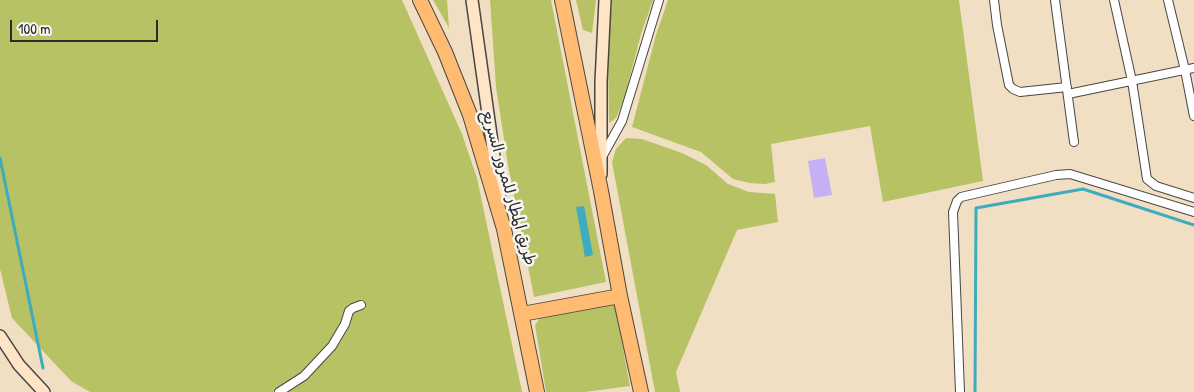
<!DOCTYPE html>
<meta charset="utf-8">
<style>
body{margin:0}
#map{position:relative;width:1194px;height:392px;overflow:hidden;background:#f1dfc3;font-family:"Patrick Hand",sans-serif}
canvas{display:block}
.scale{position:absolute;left:10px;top:20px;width:148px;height:22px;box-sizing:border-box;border:2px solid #2b2b2b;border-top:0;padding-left:6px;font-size:15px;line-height:18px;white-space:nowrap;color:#2b2b2b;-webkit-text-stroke:4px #f6f6f2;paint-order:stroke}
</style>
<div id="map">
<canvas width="1194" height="392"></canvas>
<div class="scale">100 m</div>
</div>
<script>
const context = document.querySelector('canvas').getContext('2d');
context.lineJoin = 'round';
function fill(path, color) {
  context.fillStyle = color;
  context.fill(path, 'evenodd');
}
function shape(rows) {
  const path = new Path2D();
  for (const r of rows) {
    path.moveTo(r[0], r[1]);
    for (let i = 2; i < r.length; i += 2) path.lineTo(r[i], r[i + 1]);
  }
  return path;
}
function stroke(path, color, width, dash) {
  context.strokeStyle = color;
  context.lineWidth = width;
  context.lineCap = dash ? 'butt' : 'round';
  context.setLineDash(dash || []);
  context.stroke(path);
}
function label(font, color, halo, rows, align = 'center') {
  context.font = font + ' "Patrick Hand","Playpen Sans Arabic",sans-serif';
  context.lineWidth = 5;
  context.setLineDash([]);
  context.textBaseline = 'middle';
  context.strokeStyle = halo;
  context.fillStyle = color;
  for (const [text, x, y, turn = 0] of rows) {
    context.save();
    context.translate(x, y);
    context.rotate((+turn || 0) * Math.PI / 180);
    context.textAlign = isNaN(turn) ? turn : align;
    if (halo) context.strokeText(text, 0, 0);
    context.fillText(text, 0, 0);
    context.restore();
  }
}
fill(shape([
 [0,0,402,0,462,134,477,178,522,392,90,392,71,381,12,318,0,269],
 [433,0,447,0,449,28],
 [490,0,551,0,606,282,534,297,508,165,496,87],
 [576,0,596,0,592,33,583,30],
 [612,0,653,0,641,34,624,99,616,118,609,123,608,51],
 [668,0,959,0,983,181,883,202,870,126,771,144,775,182,765,184,749,183,733,179,701,152,632,127,656,35],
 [626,138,642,139,682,153,706,165,728,184,749,192,775,194,778,222,737,230,676,372,680,392,655,392,612,162,616,149],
 [610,303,615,306,630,386,585,392,546,392,535,325,540,318]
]), '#b6c264');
fill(shape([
 [584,206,593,255,585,257,576,207]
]), '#3fabbe');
stroke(shape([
 [0,158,43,368],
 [975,392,976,208,1083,189,1194,225]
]), '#3fabbe', 3);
fill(shape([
 [825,158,832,195,814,198,808,161]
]), '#c5b0f5');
const street = shape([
 [994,0,997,25,1009,85,1013,89,1020,92,1067,87],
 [1055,0,1074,142],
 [1114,0,1132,81,1147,179,1156,186,1194,198],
 [1168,0,1185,70,1194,116],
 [1068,94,1194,68],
 [602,157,622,121,659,0],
 [279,392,304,376,332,346,345,324,349,311,353,308,361,305],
 [960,392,953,212,957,201,961,197,1056,175,1070,174,1194,212]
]);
const secondary = shape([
 [472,0,500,199],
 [601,174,601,82,605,0],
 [0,336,19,365,44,392]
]);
const highway = shape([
 [420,0,445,52,470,115,504,229,537,392],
 [562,0,601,191,620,296,641,392],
 [522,314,620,296]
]);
stroke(street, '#494642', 10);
stroke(secondary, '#494642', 14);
stroke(highway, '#494642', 16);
stroke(street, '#fff', 8);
stroke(secondary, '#ffe4c6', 11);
stroke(highway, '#ffbb71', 14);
label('16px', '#2b2b2b', '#f6f6f2', [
 ["طريق المطار للمرور السريع",508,188,74]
]);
</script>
